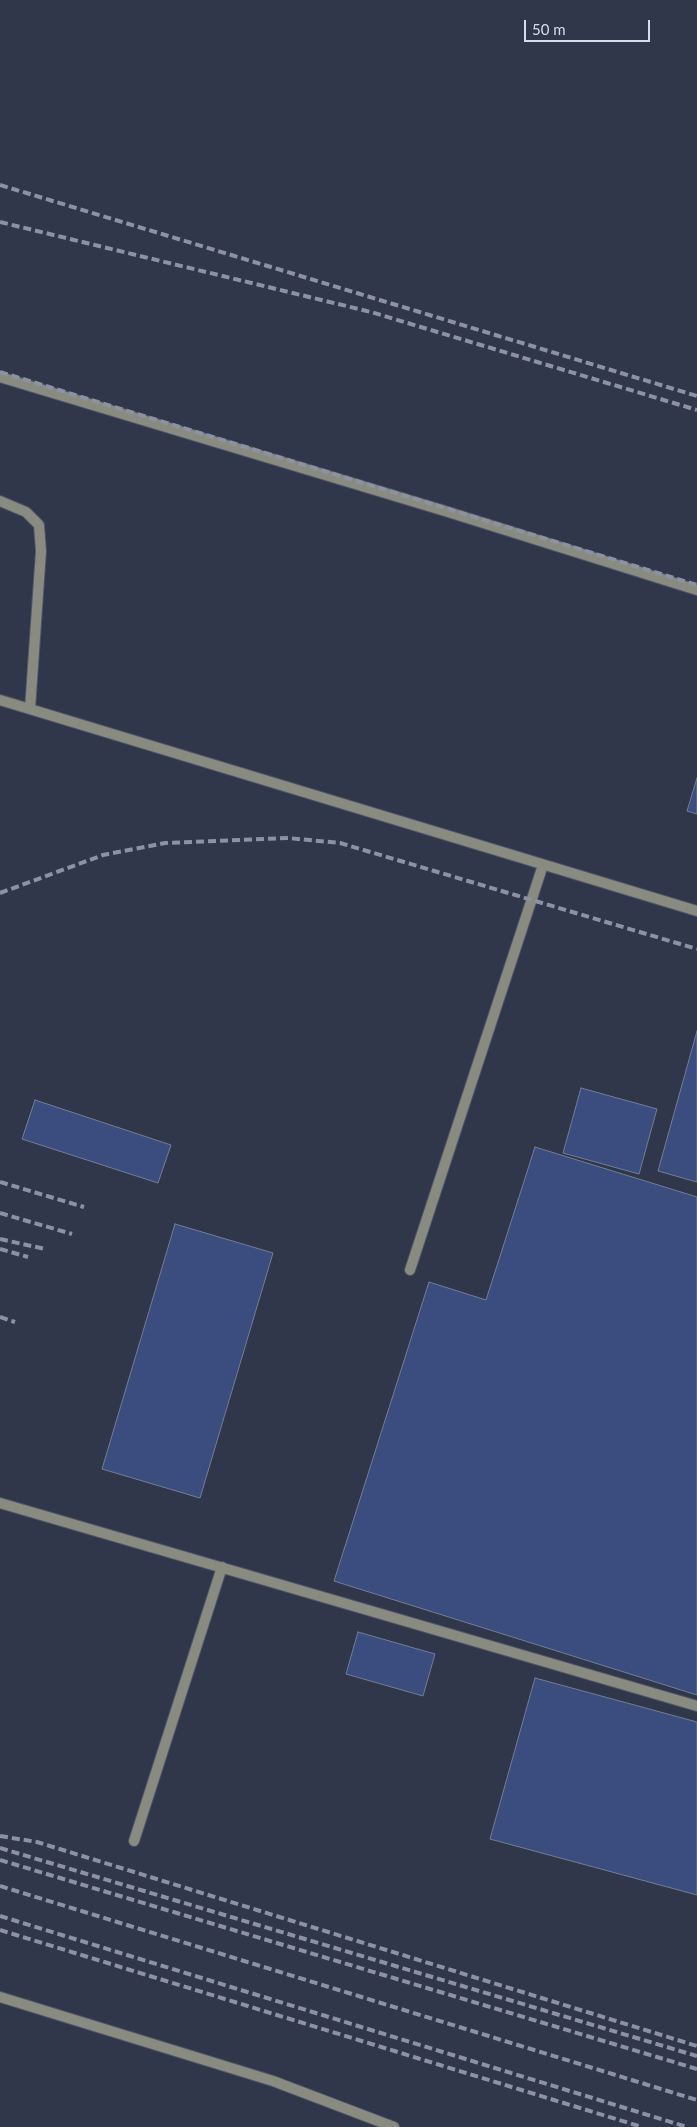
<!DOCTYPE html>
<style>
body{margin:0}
#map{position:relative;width:697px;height:2127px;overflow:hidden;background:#30374b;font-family:Lato,sans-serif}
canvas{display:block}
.scale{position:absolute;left:524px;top:20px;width:126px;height:22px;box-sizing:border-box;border:2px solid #d7dce9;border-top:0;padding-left:6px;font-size:15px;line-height:18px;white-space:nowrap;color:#d7dce9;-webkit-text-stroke:4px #30374b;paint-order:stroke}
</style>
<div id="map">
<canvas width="697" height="2127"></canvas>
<div class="scale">50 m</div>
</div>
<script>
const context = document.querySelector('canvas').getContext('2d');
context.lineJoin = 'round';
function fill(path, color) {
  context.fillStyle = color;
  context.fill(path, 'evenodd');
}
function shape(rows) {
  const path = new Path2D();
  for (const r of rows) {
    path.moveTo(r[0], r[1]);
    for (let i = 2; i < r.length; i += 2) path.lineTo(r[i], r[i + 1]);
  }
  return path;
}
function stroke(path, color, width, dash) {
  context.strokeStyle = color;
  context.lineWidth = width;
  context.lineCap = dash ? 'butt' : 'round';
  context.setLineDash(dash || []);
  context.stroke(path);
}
const building = shape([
 [697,778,697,814,687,811,697,778],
 [697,1031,697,1182,658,1171,697,1031],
 [581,1088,657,1109,639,1174,563,1153,581,1088],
 [35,1100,171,1145,158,1183,22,1139,35,1100],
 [535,1147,697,1197,697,1695,334,1581,429,1282,486,1300,535,1147],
 [175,1224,273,1253,200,1498,102,1469,175,1224],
 [358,1632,435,1654,423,1696,346,1674,358,1632],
 [535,1678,697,1722,697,1895,490,1839,535,1678]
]);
fill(building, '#3b4c7e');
stroke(building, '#757e94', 1);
const service = shape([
 [0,377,445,511,697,590],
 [0,501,26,512,39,525,41,551,30,709],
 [0,700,697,911],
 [410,1270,543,865],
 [0,1503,697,1706],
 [134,1841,222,1567],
 [0,1997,273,2081,394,2127]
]);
stroke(service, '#4e5567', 12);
stroke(service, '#898b80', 10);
stroke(shape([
 [0,185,697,396],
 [0,222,371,312,697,410],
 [0,372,697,585],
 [0,893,103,855,165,843,288,838,340,843,697,949],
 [0,1182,84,1207],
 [0,1213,72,1234],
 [0,1239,45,1249],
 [0,1249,28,1257],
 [0,1317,15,1322],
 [0,1836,37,1842,697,2046],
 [0,1848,697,2056],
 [0,1860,697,2069],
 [0,1886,697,2100],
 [0,1916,687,2127],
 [0,1930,642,2127]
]), '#8c92a2', 4, [8, 4]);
</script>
